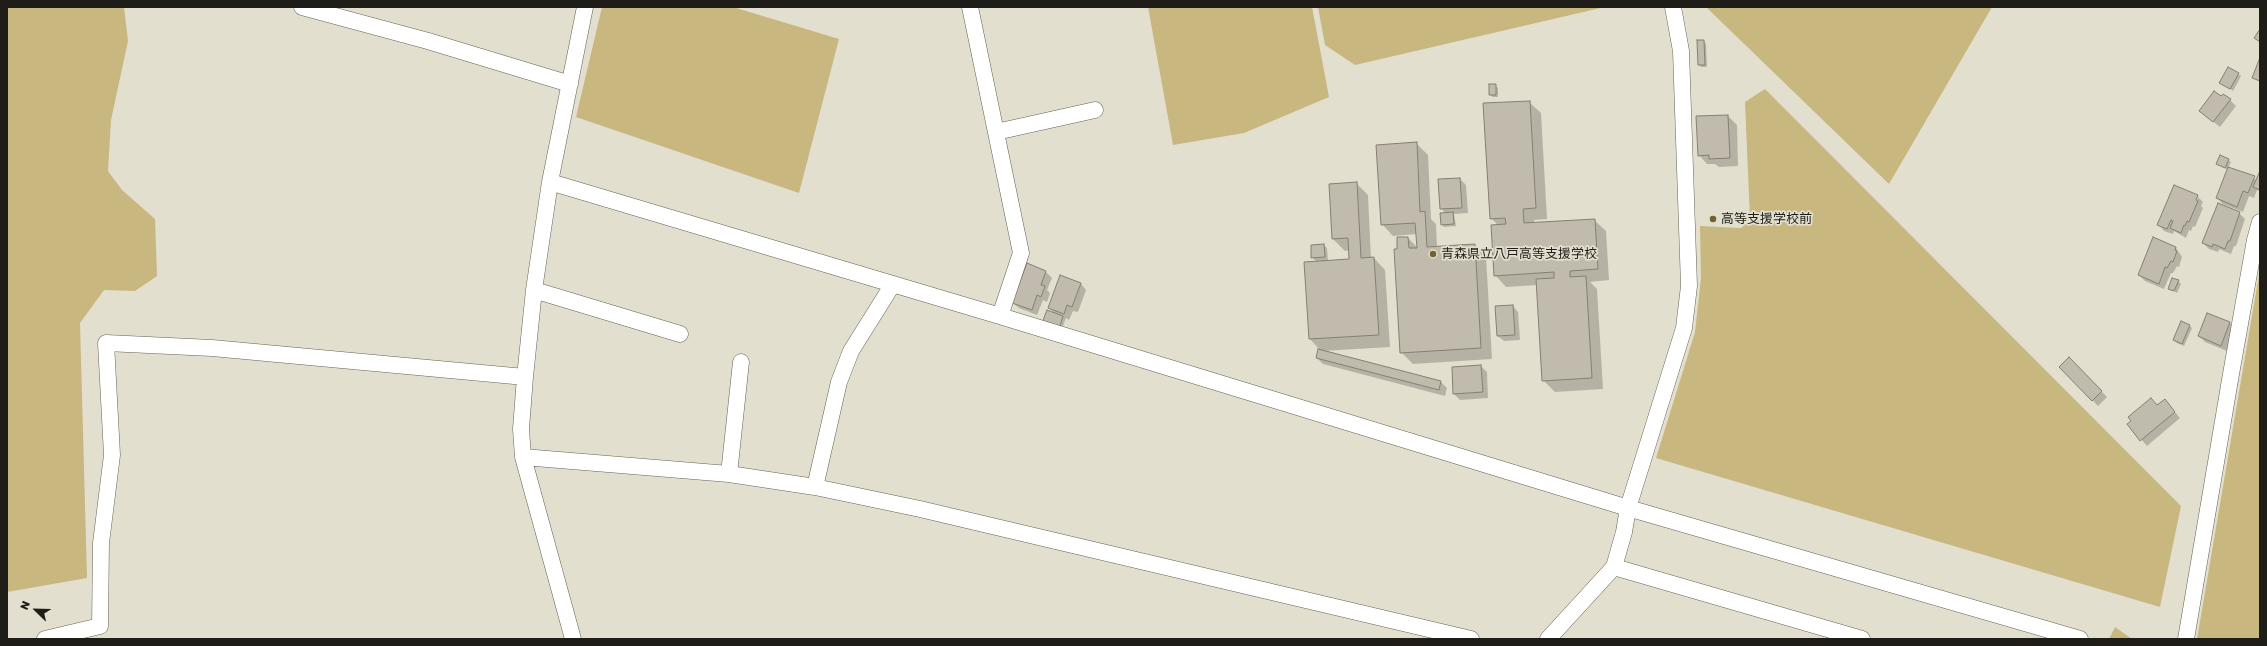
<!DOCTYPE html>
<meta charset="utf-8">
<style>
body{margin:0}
#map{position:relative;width:2267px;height:646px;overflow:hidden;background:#e3dfcf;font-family:"Golos Text",sans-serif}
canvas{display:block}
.frame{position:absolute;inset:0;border:8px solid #1f1d18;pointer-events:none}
.north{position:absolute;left:16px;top:590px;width:40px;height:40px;-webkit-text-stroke:3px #e3dfcf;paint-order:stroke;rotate:293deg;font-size:11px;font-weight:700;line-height:16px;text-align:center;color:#1f1d18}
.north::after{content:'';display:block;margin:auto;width:14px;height:18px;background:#1f1d18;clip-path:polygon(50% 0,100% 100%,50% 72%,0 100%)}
</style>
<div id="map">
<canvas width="2267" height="646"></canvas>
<div class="frame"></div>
<div class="north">N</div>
</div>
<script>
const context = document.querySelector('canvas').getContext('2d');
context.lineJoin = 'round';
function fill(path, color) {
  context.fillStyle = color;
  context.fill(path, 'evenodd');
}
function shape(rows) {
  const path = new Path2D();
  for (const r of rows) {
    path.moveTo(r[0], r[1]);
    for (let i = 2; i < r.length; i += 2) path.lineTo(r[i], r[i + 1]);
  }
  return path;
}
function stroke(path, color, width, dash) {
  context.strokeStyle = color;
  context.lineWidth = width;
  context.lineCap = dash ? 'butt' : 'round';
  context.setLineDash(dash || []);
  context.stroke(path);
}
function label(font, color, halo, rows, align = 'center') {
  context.font = font + ' "Golos Text","Noto Sans JP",sans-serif';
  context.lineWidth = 3.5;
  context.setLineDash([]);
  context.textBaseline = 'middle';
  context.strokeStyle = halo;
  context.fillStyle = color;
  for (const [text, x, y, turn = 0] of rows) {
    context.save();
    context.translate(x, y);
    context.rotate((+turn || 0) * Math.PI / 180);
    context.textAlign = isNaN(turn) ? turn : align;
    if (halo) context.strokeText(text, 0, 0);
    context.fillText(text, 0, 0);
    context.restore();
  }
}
fill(shape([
 [7,7,124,7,128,41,111,120,108,171,122,190,155,219,157,276,135,291,104,290,80,323,87,578,7,592],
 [602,7,733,7,839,39,799,193,576,117],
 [1148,7,1312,7,1329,97,1244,133,1173,145],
 [1318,7,1605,7,1355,65,1325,45],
 [1706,7,1992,7,1889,184],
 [1765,89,2181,506,2160,607,1656,458,1695,332,1701,278,1700,226,1741,228,1750,220,1745,102],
 [2260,269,2260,639,2197,639],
 [2115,627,2132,639,2109,639]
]), '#c8b77f');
fill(shape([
 [1703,41,1706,44,1707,67,1701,67,1699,65],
 [2238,74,2241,76,2233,91,2220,83],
 [1495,85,1498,88,1498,97,1493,97,1490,95],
 [2221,98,2230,100,2236,106,2220,127,2206,116],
 [1529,102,1541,113,1547,219,1534,220,1534,223,1594,220,1606,231,1609,280,1590,282,1597,289,1603,389,1555,392,1543,380,1537,285,1506,287,1495,275,1498,225,1491,218],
 [1728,116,1737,125,1738,166,1719,167,1715,164,1707,164,1699,155],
 [1416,143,1428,155,1431,219,1436,224,1437,247,1474,245,1486,257,1492,359,1413,364,1401,352,1398,250,1408,238,1418,248,1417,234,1393,236,1382,224],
 [2228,160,2231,162,2228,168,2257,180,2260,174,2260,191,2257,190,2254,198,2249,196,2243,212,2223,204,2217,198,2228,170,2217,164],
 [1460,179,1466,185,1468,213,1454,214,1456,226,1444,227,1442,224,1446,214,1441,208],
 [1356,183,1368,195,1371,258,1374,258,1385,270,1390,347,1323,351,1441,382,1447,388,1445,396,1323,364,1317,358,1319,349,1310,339,1305,262,1317,262,1312,257,1324,245,1327,248,1328,261,1351,260,1350,250,1345,251,1333,239,1330,185],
 [2197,196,2203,202,2201,206,2203,208,2195,227,2193,226,2191,231,2189,230,2186,238,2174,231,2173,234,2164,231,2159,225],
 [2196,198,2198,198,2194,205],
 [2239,213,2245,219,2236,246,2234,246,2231,254,2219,249,2218,252,2209,249,2203,243],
 [2176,248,2182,257,2179,267,2177,266,2173,273,2171,273,2164,289,2145,281,2139,275],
 [1027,265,1046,272,1052,278,1047,290,1050,293,1047,302,1043,300,1037,315,1019,308,1013,303],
 [2178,281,2181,284,2177,293,2169,288],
 [1081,284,1086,290,1078,312,1073,311,1069,320,1066,318,1061,331,1055,314,1049,308],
 [1513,306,1518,312,1520,340,1504,341,1498,336],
 [2208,314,2230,323,2236,329,2227,351,2205,342,2199,336],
 [2189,325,2192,328,2184,346,2177,343,2174,340],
 [2069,358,2107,397,2098,406,2061,367],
 [1481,366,1487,372,1488,398,1460,400,1454,394,1453,368],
 [2170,406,2180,418,2147,446,2128,424]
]), '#0003');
const building = shape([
 [2260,29,2260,42,2254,38,2260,29],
 [1697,40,1704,40,1705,65,1698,65,1697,40],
 [2259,60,2260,61,2260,81,2252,78,2259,60],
 [2228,67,2239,73,2230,89,2219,83,2228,67],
 [1489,84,1496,84,1496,95,1489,95,1489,84],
 [2214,91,2221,96,2223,94,2231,99,2213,122,2199,111,2214,91],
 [1530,101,1536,208,1523,209,1524,223,1595,219,1598,269,1570,271,1570,277,1586,276,1592,378,1542,381,1536,279,1554,278,1554,272,1494,276,1491,225,1506,224,1505,218,1490,219,1483,103,1530,101],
 [1728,115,1730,158,1709,159,1709,155,1698,156,1696,116,1728,115],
 [1417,142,1420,212,1425,211,1427,247,1475,244,1481,348,1400,353,1394,249,1397,249,1397,237,1408,237,1409,248,1417,248,1415,223,1381,225,1376,145,1417,142],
 [2220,155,2229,159,2225,168,2216,164,2220,155],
 [2228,167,2255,176,2248,193,2243,191,2237,207,2216,198,2228,167],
 [2259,173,2260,173,2260,190,2253,187,2259,173],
 [1460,178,1462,208,1440,209,1438,179,1460,178],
 [1357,182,1361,258,1374,257,1379,335,1309,339,1304,262,1349,259,1348,238,1332,239,1329,184,1357,182],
 [2174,185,2198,195,2196,200,2198,201,2189,222,2187,221,2185,226,2184,225,2181,233,2170,228,2173,221,2171,220,2167,229,2157,225,2174,185],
 [2218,203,2240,212,2230,241,2228,241,2225,249,2213,244,2212,247,2202,243,2218,203],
 [1453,212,1454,224,1441,225,1440,213,1453,212],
 [2153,237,2176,247,2175,250,2177,251,2173,262,2171,261,2167,268,2165,267,2159,284,2138,275,2153,237],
 [1324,244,1325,257,1311,258,1311,245,1324,244],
 [1027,263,1046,271,1041,285,1045,286,1041,297,1037,295,1032,310,1012,303,1027,263],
 [1060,275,1081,283,1072,307,1067,305,1064,314,1048,308,1060,275],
 [2172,278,2179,280,2174,291,2168,289,2172,278],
 [1513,305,1515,335,1497,336,1495,306,1513,305],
 [1047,310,1063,316,1059,329,1042,323,1047,310],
 [2207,313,2230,322,2221,346,2198,336,2207,313],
 [2181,321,2190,325,2182,344,2173,340,2181,321],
 [1318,349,1441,381,1439,390,1316,358,1318,349],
 [2069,357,2102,391,2092,401,2059,367,2069,357],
 [1481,365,1483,392,1453,394,1452,367,1481,365],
 [2151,398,2157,405,2165,399,2175,412,2140,441,2127,424,2131,421,2128,417,2151,398]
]);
fill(building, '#c0bbac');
stroke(building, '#847f71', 1);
const street = shape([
 [302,7,428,41,570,84],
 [970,7,1021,253,1000,316],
 [996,132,1095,110],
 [550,182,1000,316,1628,508,2080,639],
 [534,290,680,334],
 [523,457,729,474,815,487,920,509,1471,639],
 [729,474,741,362],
 [815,487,839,382,851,351,893,284],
 [1614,567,1862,639],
 [45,639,100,626,101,543,112,455,106,343,212,348,525,377],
 [573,639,523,457,521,429,525,377,534,290,550,182,585,7],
 [1548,639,1614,567,1624,532,1628,508,1684,328,1689,286,1681,51,1673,7],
 [2186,639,2231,374,2255,240,2260,222]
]);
stroke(street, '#676355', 17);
stroke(street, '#fff', 16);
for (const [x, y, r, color] of [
 [1713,219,4,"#71622f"],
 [1433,254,4,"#71622f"]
]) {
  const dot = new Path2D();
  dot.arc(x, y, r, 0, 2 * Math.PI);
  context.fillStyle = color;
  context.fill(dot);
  stroke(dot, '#e3dfcf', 1.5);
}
label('13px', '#1f1d18', '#e3dfcf', [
 ["高等支援学校前",1721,219],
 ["青森県立八戸高等支援学校",1441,254]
], 'left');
</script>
